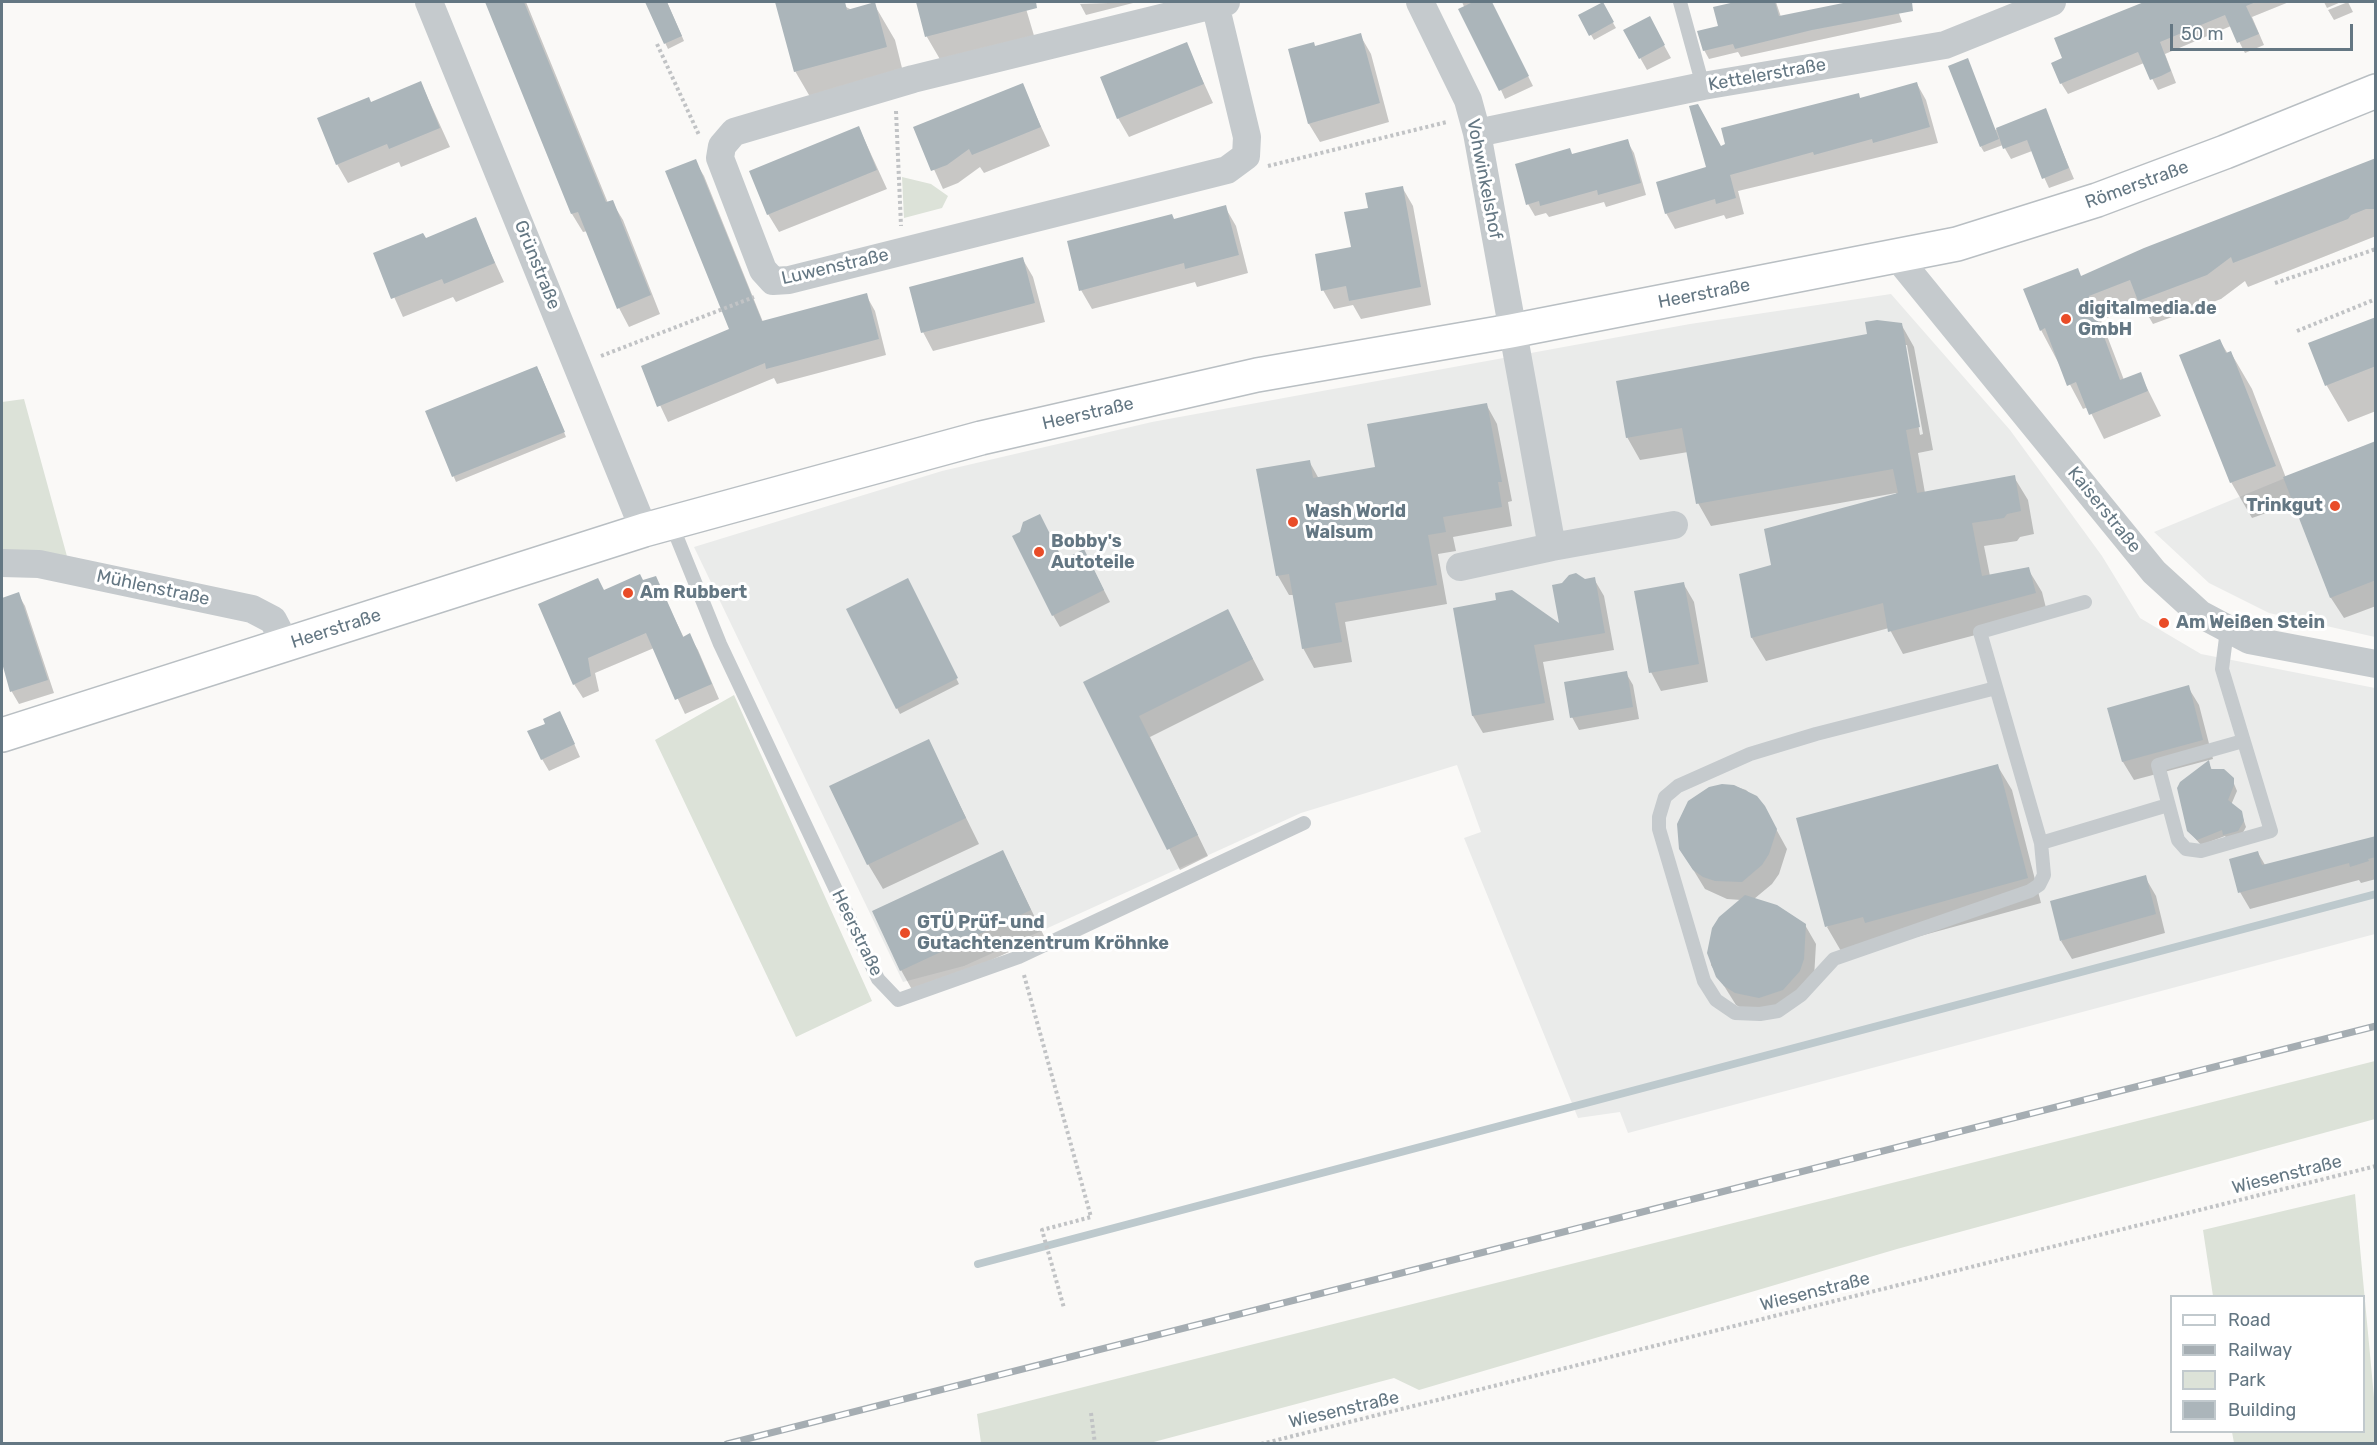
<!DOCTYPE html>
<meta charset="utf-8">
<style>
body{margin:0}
#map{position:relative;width:2377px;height:1445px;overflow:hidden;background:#faf9f7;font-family:Rubik,sans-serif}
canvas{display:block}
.frame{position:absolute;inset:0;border:3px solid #647783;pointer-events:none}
.legend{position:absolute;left:2170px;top:1295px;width:195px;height:138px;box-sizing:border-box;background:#fff;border:2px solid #c1c9cd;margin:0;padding:8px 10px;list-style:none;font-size:18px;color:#647783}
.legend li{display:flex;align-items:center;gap:12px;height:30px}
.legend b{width:30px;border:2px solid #c1c9cd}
.scale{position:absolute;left:2170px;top:24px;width:183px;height:27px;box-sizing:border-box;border:3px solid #647783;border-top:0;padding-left:8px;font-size:18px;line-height:21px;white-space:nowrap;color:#647783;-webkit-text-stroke:4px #fff;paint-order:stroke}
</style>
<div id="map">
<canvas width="2377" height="1445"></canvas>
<div class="frame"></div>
<ul class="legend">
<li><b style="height:8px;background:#fff"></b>Road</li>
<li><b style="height:8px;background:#a5adb2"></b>Railway</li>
<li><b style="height:16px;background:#dce2d8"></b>Park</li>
<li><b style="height:16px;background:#abb5ba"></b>Building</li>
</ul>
<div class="scale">50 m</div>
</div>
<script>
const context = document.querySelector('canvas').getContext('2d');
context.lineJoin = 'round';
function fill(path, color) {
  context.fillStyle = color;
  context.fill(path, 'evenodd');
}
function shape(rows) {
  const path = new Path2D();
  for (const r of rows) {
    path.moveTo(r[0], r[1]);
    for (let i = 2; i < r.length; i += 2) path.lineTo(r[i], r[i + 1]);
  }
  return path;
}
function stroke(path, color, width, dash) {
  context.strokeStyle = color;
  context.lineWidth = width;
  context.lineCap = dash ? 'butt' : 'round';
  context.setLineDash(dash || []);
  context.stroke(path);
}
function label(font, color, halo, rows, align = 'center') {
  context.font = font + ' Rubik,sans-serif';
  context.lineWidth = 6;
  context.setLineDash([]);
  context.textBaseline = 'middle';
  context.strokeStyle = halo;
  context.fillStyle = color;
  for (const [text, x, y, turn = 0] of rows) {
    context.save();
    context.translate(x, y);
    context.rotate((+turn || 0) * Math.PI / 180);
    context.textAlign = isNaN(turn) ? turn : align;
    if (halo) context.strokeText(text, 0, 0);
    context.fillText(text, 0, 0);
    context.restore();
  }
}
fill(shape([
 [1891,294,2010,430,2102,556,2140,618,2201,654,2375,688,2375,934,1628,1133,1620,1112,1578,1118,1464,838,1481,832,1457,765,1301,813,964,966,903,982,694,547,942,471,1152,422,1690,324],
 [2375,441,2375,637,2269,613,2209,583,2154,532]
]), '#eaebea');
fill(shape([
 [902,177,931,184,948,196,942,208,904,218],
 [24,399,68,560,2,554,2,402],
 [734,695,872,1001,796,1037,655,740],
 [2375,1061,2375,1119,1897,1249,1419,1390,1394,1378,1150,1443,981,1443,977,1414],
 [2355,1194,2375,1408,2375,1443,2234,1443,2232,1432,2364,1432,2364,1296,2213,1296,2203,1230]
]), '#dce2d8');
fill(shape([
 [486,2,526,2,608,203,612,202,623,220,660,314,629,327,619,308,588,231,583,232,572,214],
 [646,2,667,2,684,41,668,49],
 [918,2,1024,2,1038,49,948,73,927,37],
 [1079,2,1080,4,1137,2,1086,15],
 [1462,2,1491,2,1533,86,1505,99],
 [1750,2,1776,2,1781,17,1853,2,1895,2,1902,22,1741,57,1738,52,1709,59,1704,50,1720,28,1715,10],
 [2146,2,2289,2,2252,17,2264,45,2245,53,2231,26,2165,54,2176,83,2158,90,2144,63,2068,94,2061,83,2064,59,2056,39],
 [2324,2,2341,2,2327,8],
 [2348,2,2353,12,2334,20,2328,10],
 [874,4,895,40,906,84,816,107,795,71,846,7,852,10],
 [1602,4,1616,28,1594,40,1580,16],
 [1649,18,1671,58,1647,70,1625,31],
 [1360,35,1371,54,1389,122,1320,142,1309,124,1290,50,1315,47],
 [1186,44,1213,103,1129,137,1118,118],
 [421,83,450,147,401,167,399,162,348,183,337,164,371,103],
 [1917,84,1926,100,1938,143,1738,191,1744,214,1726,219,1724,215,1675,229,1666,213,1708,168,1720,148,1858,95,1861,100],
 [1022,85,1050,146,984,173,980,167,958,183,943,189,915,128],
 [2045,110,2074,179,2049,188,2032,151,2011,159,2003,145,1984,152,1981,147,1995,130],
 [859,128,887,189,779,232,768,214],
 [1627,141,1634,153,1646,195,1606,207,1604,202,1549,217,1546,213,1535,216,1528,204,1572,155],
 [2376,159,2376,236,2248,287,2245,281,2221,299,2153,324,2142,305,2101,320,2124,380,2140,374,2161,416,2104,439,2088,407,2083,409,2041,330,2082,278],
 [695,161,704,176,763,322,866,295,875,311,886,355,777,384,774,378,668,422,642,367,731,330],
 [1402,187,1413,206,1431,305,1361,319,1353,305,1334,309,1323,290,1352,248,1370,209],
 [1225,207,1236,226,1248,273,1197,287,1195,282,1092,309,1081,290,1174,220],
 [475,219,504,282,456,302,453,297,403,317,375,254,425,239],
 [1022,258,1033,277,1045,322,933,351,923,332],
 [2376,318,2376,411,2348,422,2327,386,2310,344],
 [1901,324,1914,347,1933,450,1918,453,1925,493,2014,477,2028,500,2034,534,2020,537,2017,541,1984,546,1990,576,2028,569,2042,592,2048,616,1903,654,1889,628,1766,661,1752,638,1773,567,1897,495,1896,493,1711,526,1698,503,1688,452,1640,460,1627,437,1869,335],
 [1904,345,1907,345,1923,434,1920,435],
 [2220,341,2228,354,2231,353,2252,389,2286,478,2376,442,2376,606,2344,618,2331,598,2295,503,2252,518,2231,482],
 [540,373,566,437,456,482,427,412],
 [1486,404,1497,424,1512,501,1508,502,1512,526,1453,537,1456,551,1438,554,1447,604,1345,622,1352,662,1314,668,1303,648,1294,595,1289,595,1278,576,1258,470,1309,461,1319,479,1377,468],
 [1063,561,1090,563,1110,602,1060,627,1053,615],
 [655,578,684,638,689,635,698,650,719,699,685,714,654,648,595,673,599,691,583,698,574,684,604,591],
 [1594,579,1604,596,1614,650,1543,662,1554,720,1483,733,1473,716,1455,609,1561,626,1584,580],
 [1683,583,1694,602,1708,682,1661,691,1651,672],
 [910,585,959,684,900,714,897,708],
 [18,594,25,606,54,693,19,704,12,692,2,657,2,599],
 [1228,611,1264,680,1150,737,1208,856,1180,870,1085,682],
 [1626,673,1633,685,1639,719,1579,730,1572,717],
 [2188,687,2199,705,2213,759,2134,780,2123,762,2109,709],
 [566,725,580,757,549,771,542,759],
 [928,741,979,844,883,889,868,864],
 [2208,762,2212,770,2232,779,2237,791,2231,805,2241,812,2246,827,2241,836,2228,840,2225,836,2201,845,2188,830],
 [1997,765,2012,790,2041,903,1880,947,1841,951,1827,927],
 [1734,786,1746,790,1764,807,1787,849,1779,874,1772,884,1754,899,1805,925,1816,944,1814,978,1803,1000,1747,1011,1736,1005,1711,965,1710,940,1741,900,1727,899,1705,889,1680,848,1678,824,1689,802],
 [2376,838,2376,879,2361,883,2359,880,2250,909,2240,892,2258,853,2265,865],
 [1003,852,1044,936,915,995,901,970],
 [2145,877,2156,896,2165,933,2072,959,2061,941]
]), '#0003');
stroke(shape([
 [978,1264,2376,894]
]), '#bdc9cd', 8);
fill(shape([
 [485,2,524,2,606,202,613,200,651,295,617,309,578,212,571,214],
 [645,2,667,2,682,36,664,44],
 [775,2,845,2,847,10,875,2,887,47,794,72],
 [916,2,1036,2,1037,8,925,37],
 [1473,2,1492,2,1529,76,1499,91,1458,9],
 [1603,2,1614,22,1589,36,1578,15],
 [1735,2,1775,2,1779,16,1848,2,1912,2,1913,11,1812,30,1735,49,1733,44,1703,51,1697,31,1718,26,1713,7],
 [2144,2,2256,2,2246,6,2259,34,2237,43,2225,15,2160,42,2171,71,2161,76,2150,80,2138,52,2060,84,2051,63,2062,58,2054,38],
 [1650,16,1665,45,1639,59,1623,30],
 [1361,33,1380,103,1308,124,1288,49,1314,42,1315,46],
 [1187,42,1204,84,1117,119,1100,77],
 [1968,58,1999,139,1980,147,1948,66],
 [421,81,440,128,389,149,387,144,336,165,317,118,369,97,371,102],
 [1917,82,1930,127,1873,143,1872,139,1814,155,1813,152,1730,175,1736,198,1716,204,1715,199,1665,214,1656,182,1706,167,1689,106,1698,104,1721,146,1725,144,1721,128,1859,93,1860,98],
 [1023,83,1041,127,972,155,969,149,947,165,931,171,913,127],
 [2046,108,2069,168,2042,179,2027,140,2003,149,1996,128],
 [859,126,877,170,767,215,749,171],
 [1628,139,1641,183,1598,195,1597,190,1540,206,1539,201,1526,205,1515,164,1570,148,1572,154],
 [2376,158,2376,209,2366,209,2351,215,2348,219,2233,263,2231,257,2207,275,2138,301,2130,280,2089,296,2120,380,2141,372,2148,391,2089,415,2076,382,2067,386,2045,328,2040,331,2023,289,2078,268,2081,276,2144,248],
 [696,159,762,321,867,293,879,339,766,369,765,363,657,407,641,366,729,329,665,171],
 [1403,186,1421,287,1349,301,1346,286,1321,291,1315,254,1351,247,1344,212,1368,208,1365,193],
 [1226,205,1239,255,1185,269,1184,263,1079,291,1067,241,1172,214,1174,219],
 [476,217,495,263,444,284,442,279,391,299,373,253,423,233,426,238],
 [1023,257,1035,303,921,333,909,287],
 [2376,317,2376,366,2325,386,2308,343],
 [1877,320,1902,323,1920,427,1906,430,1917,493,2015,475,2021,511,2007,514,2004,518,1972,523,1982,576,2029,567,2036,593,1888,632,1883,603,1751,638,1739,574,1771,565,1764,529,1898,493,1893,469,1696,504,1682,428,1626,438,1616,381,1867,334,1865,322],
 [2220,339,2226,353,2231,351,2276,466,2230,483,2179,355],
 [537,366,565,432,452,477,425,411],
 [1487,403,1502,482,1498,482,1502,507,1443,517,1446,532,1428,535,1437,585,1335,603,1342,642,1302,649,1289,574,1276,576,1256,469,1310,460,1313,478,1375,467,1367,424],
 [2376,441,2376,580,2330,598,2283,477],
 [1040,514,1063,560,1084,549,1104,590,1052,616,1012,536,1020,532,1023,522],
 [1576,573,1585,579,1595,577,1605,633,1534,645,1545,703,1472,716,1453,608,1496,600,1495,593,1512,590,1559,623,1552,585,1562,583,1569,575],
 [640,574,643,580,656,576,683,637,690,633,712,684,675,700,646,633,588,658,591,676,573,685,538,604,598,578,604,590],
 [908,578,958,678,896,709,846,609],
 [1684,582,1699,664,1649,673,1634,591],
 [19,592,48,680,10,692,2,663,2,598],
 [1228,609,1253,659,1139,716,1198,835,1167,850,1083,682],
 [1627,671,1633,707,1570,718,1564,682],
 [2189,685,2203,740,2122,762,2107,708],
 [560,711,575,744,541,760,527,731,545,724,543,719],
 [929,739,966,818,867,865,829,786],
 [2209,760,2211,769,2224,769,2234,778,2234,785,2228,800,2242,811,2244,821,2238,831,2223,835,2222,830,2197,840,2187,831,2177,788,2180,782],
 [1998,764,2028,878,1865,923,1863,917,1825,927,1796,818],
 [1722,784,1734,785,1757,796,1765,806,1777,829,1769,854,1762,865,1742,882,1715,881,1703,877,1693,870,1679,849,1677,824,1688,801,1709,787],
 [2376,836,2376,857,2368,859,2369,861,2350,867,2349,863,2238,893,2229,859,2258,851,2262,865],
 [1003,850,1031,910,900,971,872,911],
 [2146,875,2156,914,2060,941,2050,901],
 [1745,895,1777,905,1806,924,1804,959,1800,971,1783,990,1759,998,1735,993,1724,986,1716,977,1707,953,1712,928,1719,917]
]), '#abb5ba');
const secondary = shape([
 [2,735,644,530,981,438,1257,375,1511,331,1957,244,2097,200,2225,152,2376,91]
]);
stroke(secondary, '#b9bfc3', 36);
stroke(shape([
 [657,44,699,135],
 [896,111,901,226],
 [1268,166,1447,122],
 [2275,283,2376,249],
 [2297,331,2376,299],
 [601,356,754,297],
 [1024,975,1091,1217,1042,1230,1064,1308],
 [1091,1413,1095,1444],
 [1261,1444,2376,1166]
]), '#c1c3c5', 4, [3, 3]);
stroke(shape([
 [1680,2,1703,86],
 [671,523,720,644,878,979,898,1000,1019,957,1304,823],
 [2085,602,1980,632,2041,843,2168,805],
 [2227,630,2222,669,2271,831,2201,851,2186,849,2178,840,2158,765,2243,741],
 [1996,688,1816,734,1750,754,1678,786,1665,797,1659,817,1659,829,1704,981,1716,1000,1735,1013,1760,1014,1778,1011,1801,995,1834,959,2030,891,2039,885,2044,875,2041,843]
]), '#c5cacd', 14);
stroke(shape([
 [429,2,644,530],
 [1420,2,1468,100,1477,133,1552,547,1460,567],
 [1215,4,1247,137,1246,156,1227,170,789,280,773,281,763,270,720,158,722,146,734,132,913,79,1226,2],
 [1477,133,1703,86,1945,45,2052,2],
 [1897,257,2154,572,2200,614,2249,640,2376,664],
 [1552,547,1674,525],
 [2,563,39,564,252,609,273,620,286,645]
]), '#c5cacd', 28);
stroke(secondary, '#fff', 33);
const rail = shape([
 [727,1444,2376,1026]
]);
stroke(rail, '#a5adb2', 7);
stroke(rail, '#fff', 4.5, [14]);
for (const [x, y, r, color] of [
 [2066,319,6,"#e94c28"],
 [2335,506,6,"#e94c28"],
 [1293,522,6,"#e94c28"],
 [1039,552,6,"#e94c28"],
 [628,593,6,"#e94c28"],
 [2164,623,6,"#e94c28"],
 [905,933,6,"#e94c28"]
]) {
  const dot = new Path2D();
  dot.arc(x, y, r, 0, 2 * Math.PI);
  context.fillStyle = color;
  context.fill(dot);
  stroke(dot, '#fff', 2);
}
label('18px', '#647783', '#fff', [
 ["Kettelerstraße",1767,75,-10],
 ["Vohwinkelshof",1484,179,79],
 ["Römerstraße",2137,185,-20],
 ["Grünstraße",537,265,68],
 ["Luwenstraße",835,267,-13],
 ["Heerstraße",1704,294,-11],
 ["Heerstraße",1088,414,-13],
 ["Kaiserstraße",2104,510,51],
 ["Mühlenstraße",153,588,12],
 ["Heerstraße",336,629,-18],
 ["Heerstraße",857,933,64],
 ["Wiesenstraße",2287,1175,-14],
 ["Wiesenstraße",1815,1292,-14],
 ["Wiesenstraße",1344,1410,-13]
]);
label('bold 18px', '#647783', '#fff', [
 ["digitalmedia.de",2078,309],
 ["GmbH",2078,330],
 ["Trinkgut",2323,506,"right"],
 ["Wash World",1305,512],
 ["Walsum",1305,533],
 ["Bobby's",1051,542],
 ["Autoteile",1051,563],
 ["Am Rubbert",640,593],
 ["Am Weißen Stein",2176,623],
 ["GTÜ Prüf- und",917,923],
 ["Gutachtenzentrum Kröhnke",917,944]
], 'left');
</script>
